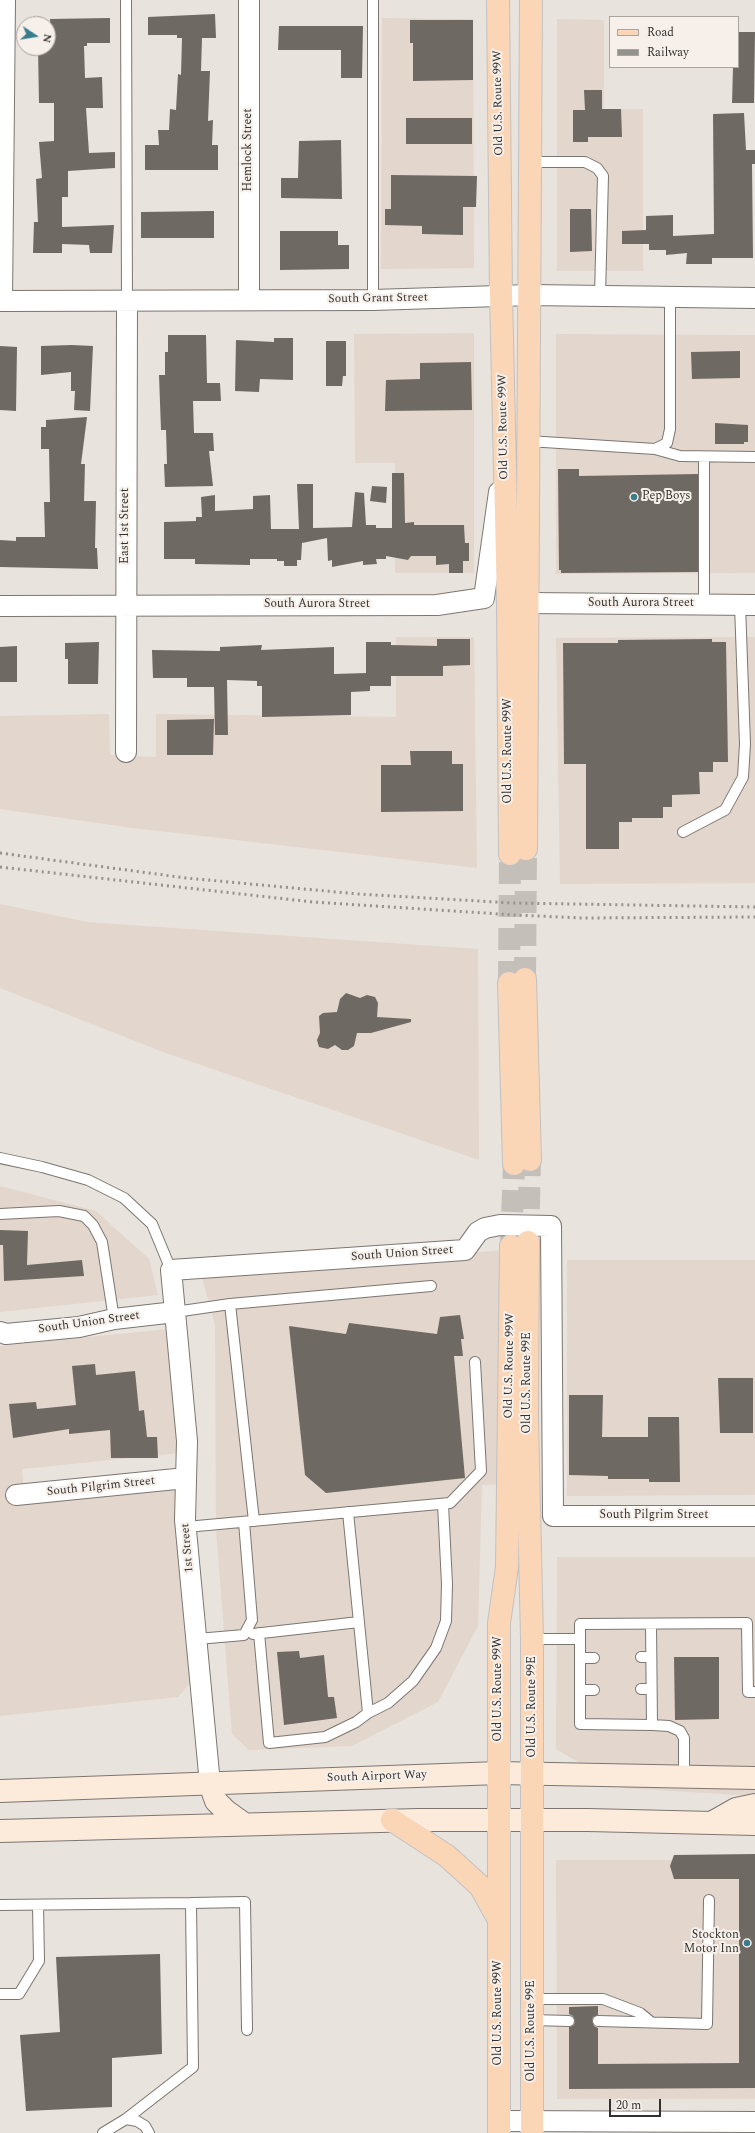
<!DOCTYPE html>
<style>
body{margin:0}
#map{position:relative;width:755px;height:2133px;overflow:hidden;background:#e9e3dd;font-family:Spectral,serif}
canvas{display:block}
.legend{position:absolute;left:609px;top:16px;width:130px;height:52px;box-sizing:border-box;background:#f7f0ea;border:1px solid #a9a49f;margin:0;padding:5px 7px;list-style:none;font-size:12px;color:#33312f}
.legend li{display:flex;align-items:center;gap:8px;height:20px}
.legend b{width:20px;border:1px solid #a9a49f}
.north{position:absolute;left:16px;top:16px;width:40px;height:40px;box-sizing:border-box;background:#f7f0ea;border:1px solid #a9a49f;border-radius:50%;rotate:102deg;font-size:11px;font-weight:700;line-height:16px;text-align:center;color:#33312f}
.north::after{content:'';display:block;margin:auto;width:14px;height:18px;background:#397d8c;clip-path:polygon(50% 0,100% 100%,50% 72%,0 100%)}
.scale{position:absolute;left:609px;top:2099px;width:52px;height:18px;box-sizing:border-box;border:2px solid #33312f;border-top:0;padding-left:5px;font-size:12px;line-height:14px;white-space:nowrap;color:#33312f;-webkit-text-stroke:3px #f7f0ea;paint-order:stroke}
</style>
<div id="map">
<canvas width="755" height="2133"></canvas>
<ul class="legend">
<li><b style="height:5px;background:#fad6b7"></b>Road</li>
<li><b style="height:5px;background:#95918d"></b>Railway</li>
</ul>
<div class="north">N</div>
<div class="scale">20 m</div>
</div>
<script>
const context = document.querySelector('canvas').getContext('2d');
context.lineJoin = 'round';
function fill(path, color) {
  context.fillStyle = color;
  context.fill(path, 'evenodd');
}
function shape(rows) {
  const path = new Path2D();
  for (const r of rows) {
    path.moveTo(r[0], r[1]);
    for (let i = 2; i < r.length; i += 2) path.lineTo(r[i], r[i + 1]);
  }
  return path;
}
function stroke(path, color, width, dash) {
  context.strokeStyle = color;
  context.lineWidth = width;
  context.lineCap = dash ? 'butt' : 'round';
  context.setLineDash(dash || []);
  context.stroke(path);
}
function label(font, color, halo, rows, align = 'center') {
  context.font = font + ' Spectral,serif';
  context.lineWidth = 4;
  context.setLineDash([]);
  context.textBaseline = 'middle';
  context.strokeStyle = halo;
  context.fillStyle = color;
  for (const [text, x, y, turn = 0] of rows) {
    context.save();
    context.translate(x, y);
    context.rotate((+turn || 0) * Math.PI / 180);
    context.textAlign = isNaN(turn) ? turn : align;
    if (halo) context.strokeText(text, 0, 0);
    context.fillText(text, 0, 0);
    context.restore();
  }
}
fill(shape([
 [382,18,473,19,474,268,381,269],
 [557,19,604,20,604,109,643,109,643,271,557,271],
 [474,333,474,573,395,573,395,463,355,463,354,334],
 [556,334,755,335,755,573,556,574],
 [396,637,474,637,477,868,133,828,0,809,0,716,109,714,110,755,156,757,156,714,396,717],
 [755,637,755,883,560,884,556,638],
 [0,904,87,922,478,949,479,1160,163,1052,0,988],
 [0,1186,96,1211,149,1259,158,1295,0,1312],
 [503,1250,502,1484,482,1485,478,1626,438,1702,352,1746,249,1750,232,1734,216,1530,215,1325,202,1277],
 [567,1260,755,1260,755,1495,567,1496],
 [167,1329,180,1453,22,1469,24,1492,178,1477,190,1683,178,1697,0,1716,0,1346],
 [557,1557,755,1557,755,1796,622,1788,556,1749],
 [556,1860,755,1860,755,2099,557,2099]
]), '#e3d6cc');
fill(shape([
 [215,14,216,38,202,38,201,71,210,71,208,121,213,120,212,145,218,145,218,170,145,170,145,145,159,145,158,130,169,130,170,109,176,110,178,74,181,75,182,38,177,38,177,35,148,35,148,17],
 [110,18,110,43,87,43,87,46,84,46,85,78,102,77,103,108,86,108,89,153,115,152,115,168,68,171,68,197,62,197,62,227,114,225,112,253,90,253,89,245,62,244,62,253,33,253,34,222,38,222,36,179,42,178,39,142,54,141,54,103,39,103,38,48,51,48,50,19],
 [410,20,473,20,473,80,413,81,413,43,410,43],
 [279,26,363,26,362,78,341,78,341,50,278,50],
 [738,32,755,32,754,103,732,103,733,67,738,67],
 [584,90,602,90,602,109,621,109,622,137,588,137,588,142,573,142,573,110,585,110],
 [744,113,746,150,755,150,755,164,752,164,753,258,712,258,712,264,686,264,687,253,666,255,666,250,649,250,649,244,622,244,622,231,646,230,646,216,673,215,673,236,714,234,713,114],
 [406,118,472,118,472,144,406,144],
 [341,140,342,199,281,198,281,178,298,178,299,141],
 [391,175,477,176,476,207,463,207,463,235,422,234,422,226,385,225,385,209,391,209],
 [570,209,591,209,592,251,570,252],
 [214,211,214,238,141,238,141,212],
 [280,231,338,231,338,245,349,245,349,269,280,270],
 [168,335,206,335,207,383,220,383,221,401,193,401,194,433,213,433,214,451,209,451,213,486,165,487,164,464,167,464,166,430,161,430,159,375,165,375,165,352,168,352],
 [274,338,293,338,293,380,260,379,259,392,235,391,236,340,274,342],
 [326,341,346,341,346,376,343,376,342,386,326,386],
 [72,345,93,346,90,411,74,410,75,391,71,391,71,372,41,375,41,346],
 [0,346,17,347,16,411,0,410],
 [740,351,740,378,692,379,691,352],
 [471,362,472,410,385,411,386,380,420,379,420,363],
 [87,417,81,464,85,464,84,501,96,501,95,548,97,548,98,569,0,567,0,540,16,541,16,537,45,537,44,502,50,502,49,449,41,449,41,427,46,427,46,420],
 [715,423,748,425,748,442,744,442,744,444,715,444],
 [558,469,579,469,579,476,698,474,698,572,561,573,561,570,559,570],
 [392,473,404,473,405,523,414,522,414,525,464,525,465,543,469,543,469,561,463,561,463,573,449,573,449,564,436,565,436,556,411,556,408,560,386,556,386,559,376,559,377,564,363,565,363,561,332,567,332,560,328,561,327,538,302,543,301,560,297,560,297,566,284,566,284,561,277,561,277,559,250,559,250,565,195,564,195,559,164,559,164,522,196,521,196,517,202,517,201,497,215,495,215,511,253,509,253,496,270,495,271,529,299,529,297,484,313,484,313,528,352,527,355,492,364,493,366,525,376,525,376,528,392,528],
 [372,486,387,487,386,503,370,501],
 [437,639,470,639,470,665,443,666,443,676,391,676,391,686,370,686,370,691,351,692,351,715,262,717,262,686,257,686,257,681,227,680,228,735,215,735,214,687,187,687,187,678,153,678,152,650,220,651,220,647,262,645,261,650,334,647,334,674,366,673,366,642,391,642,391,645,437,646],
 [712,639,712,642,726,642,728,762,713,762,713,772,699,772,700,794,672,795,672,807,663,807,663,818,632,818,632,822,619,822,619,849,586,849,586,764,564,764,563,643,618,643,618,640],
 [99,642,98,684,68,684,68,659,65,659,65,643],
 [17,646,17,682,0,682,0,647],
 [214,719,213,755,167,755,167,720],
 [410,751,452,751,452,764,463,764,463,811,381,812,381,765,411,765],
 [346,993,360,998,367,995,375,997,378,1003,377,1017,411,1019,411,1022,371,1033,357,1033,354,1046,348,1050,342,1050,335,1045,328,1049,319,1047,317,1040,320,1033,319,1016,323,1013,337,1012,340,999],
 [0,1230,28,1231,27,1265,82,1260,84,1276,4,1281,3,1245,0,1245],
 [460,1315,464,1339,461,1339,463,1356,454,1356,465,1478,326,1493,305,1475,289,1326,346,1334,349,1323,437,1334,440,1317],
 [95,1364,96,1375,135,1371,139,1411,144,1410,147,1437,157,1437,158,1458,111,1458,110,1430,69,1434,69,1429,13,1438,9,1404,36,1402,37,1409,76,1405,72,1366],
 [718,1378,753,1378,753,1433,720,1433],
 [569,1395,603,1395,602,1437,648,1437,648,1417,679,1417,680,1482,649,1482,649,1479,608,1479,608,1476,569,1475],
 [299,1651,300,1658,324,1655,328,1697,334,1697,337,1718,284,1725,277,1652],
 [674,1657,719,1657,719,1719,675,1720],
 [755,1854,755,2088,569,2089,569,2027,574,2025,575,2021,573,2016,569,2014,569,2007,598,2006,598,2015,593,2017,592,2021,594,2026,598,2028,598,2064,739,2063,739,1879,674,1879,670,1866,674,1855],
 [160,1954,162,2054,112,2058,112,2107,26,2111,20,2035,60,2032,56,1957]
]), '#6f6964');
stroke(shape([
 [525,979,526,849],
 [509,983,510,854],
 [528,1242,530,1160],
 [511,1245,514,1164]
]), '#c5bfba', 22, [22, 11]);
const service = shape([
 [126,0,127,300],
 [530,162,585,162,597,168,603,176,600,296],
 [373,300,373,0],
 [528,441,655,449,667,443,670,429,670,297],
 [655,449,680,456,755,457],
 [704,457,704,604],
 [683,832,725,810,743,777,745,744,740,605],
 [0,1158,42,1167,88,1180,124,1198,152,1224,171,1270],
 [0,1214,59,1211,84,1216,93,1225,102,1242,114,1319],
 [230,1304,431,1286],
 [175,1312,230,1304,254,1521],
 [348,1512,368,1713,388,1703,413,1681,436,1648,446,1621,447,1584,443,1504],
 [186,1527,450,1503,481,1471,475,1362],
 [651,1624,652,1725,580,1724,580,1624,747,1623,748,1692,755,1692],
 [259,1633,269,1743,325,1737,356,1722,368,1713],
 [253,1634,359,1622],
 [197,1639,244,1635,252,1620,244,1522],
 [532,1639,580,1639],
 [641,1657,651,1657],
 [580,1658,594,1658],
 [641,1689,651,1689],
 [580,1690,594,1690],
 [652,1725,669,1726,680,1731,684,1738,684,1777],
 [0,1905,191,1903],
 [0,1994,19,1994,39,1961,38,1905],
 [532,1999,603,1999,640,2013,651,2022],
 [532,2020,569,2021],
 [598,2021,707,2024,709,1900],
 [126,2119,193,2067,191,1903,245,1902,247,2030],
 [103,2133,126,2119,137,2121,145,2126,149,2133]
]);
const minor = shape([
 [249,0,249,300],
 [0,301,373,300,530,295,755,298],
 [2,301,5,0],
 [527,603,755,605],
 [0,606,437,605,484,598,499,492],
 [126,752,127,300],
 [175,1312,187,1441,185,1520,210,1784],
 [0,1332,6,1334,79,1327,114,1319,175,1312,171,1270,465,1250,478,1232,485,1228,500,1225,551,1226,553,1516,755,1516],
 [16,1495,186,1478],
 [499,2121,755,2122]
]);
const secondary = shape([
 [210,1784,216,1801,226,1811,244,1824],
 [0,1791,499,1773,755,1778],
 [713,1822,736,1809,755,1805],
 [0,1831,418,1820,588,1820,755,1824]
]);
const primary = shape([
 [498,0,501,295,508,603,510,854],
 [526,849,531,0],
 [525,979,530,1160],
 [509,983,514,1164],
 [528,1242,527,1419,532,1639,532,2133],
 [392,1820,447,1856,480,1886,499,1920],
 [499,2133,499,1623,507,1567,511,1246]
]);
stroke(service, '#7c7671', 12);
stroke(minor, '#7c7671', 22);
stroke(secondary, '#7c7671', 24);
stroke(primary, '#c2c1c1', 24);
stroke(service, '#fff', 10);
stroke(minor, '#fff', 20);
stroke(secondary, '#fceadb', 22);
stroke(primary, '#fad6b7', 22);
stroke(shape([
 [0,853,186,878,358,894,513,903,755,907],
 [0,867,313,902,515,915,582,918,755,917]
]), '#95918d', 3, [2, 4]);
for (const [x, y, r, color] of [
 [634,497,4,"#397d8c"],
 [747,1943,4,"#397d8c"]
]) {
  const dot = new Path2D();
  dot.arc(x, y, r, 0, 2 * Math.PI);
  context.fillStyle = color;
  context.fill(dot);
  stroke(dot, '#f7f0ea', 1.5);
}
label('12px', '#33312f', '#f7f0ea', [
 ["Old U.S. Route 99W",499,103,-91],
 ["Hemlock Street",249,150,-90],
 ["South Grant Street",378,299,-1],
 ["Old U.S. Route 99W",504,427,-91],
 ["East 1st Street",126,526,-90],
 ["South Aurora Street",641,604],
 ["South Aurora Street",317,605],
 ["Old U.S. Route 99W",509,751,-90],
 ["South Union Street",402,1254,-4],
 ["South Union Street",89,1323,-8],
 ["Old U.S. Route 99W",510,1366,-89],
 ["Old U.S. Route 99E",528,1383,-90],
 ["South Pilgrim Street",101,1487,-6],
 ["South Pilgrim Street",654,1516],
 ["1st Street",188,1548,-95],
 ["Old U.S. Route 99W",499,1689,-90],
 ["Old U.S. Route 99E",533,1707,-90],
 ["South Airport Way",377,1777,-2],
 ["Old U.S. Route 99W",499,2013,-90],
 ["Old U.S. Route 99E",532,2031,-90]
]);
label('12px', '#33312f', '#f7f0ea', [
 ["Pep Boys",642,497],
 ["Stockton",739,1936,"right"],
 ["Motor Inn",739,1950,"right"]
], 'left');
</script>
